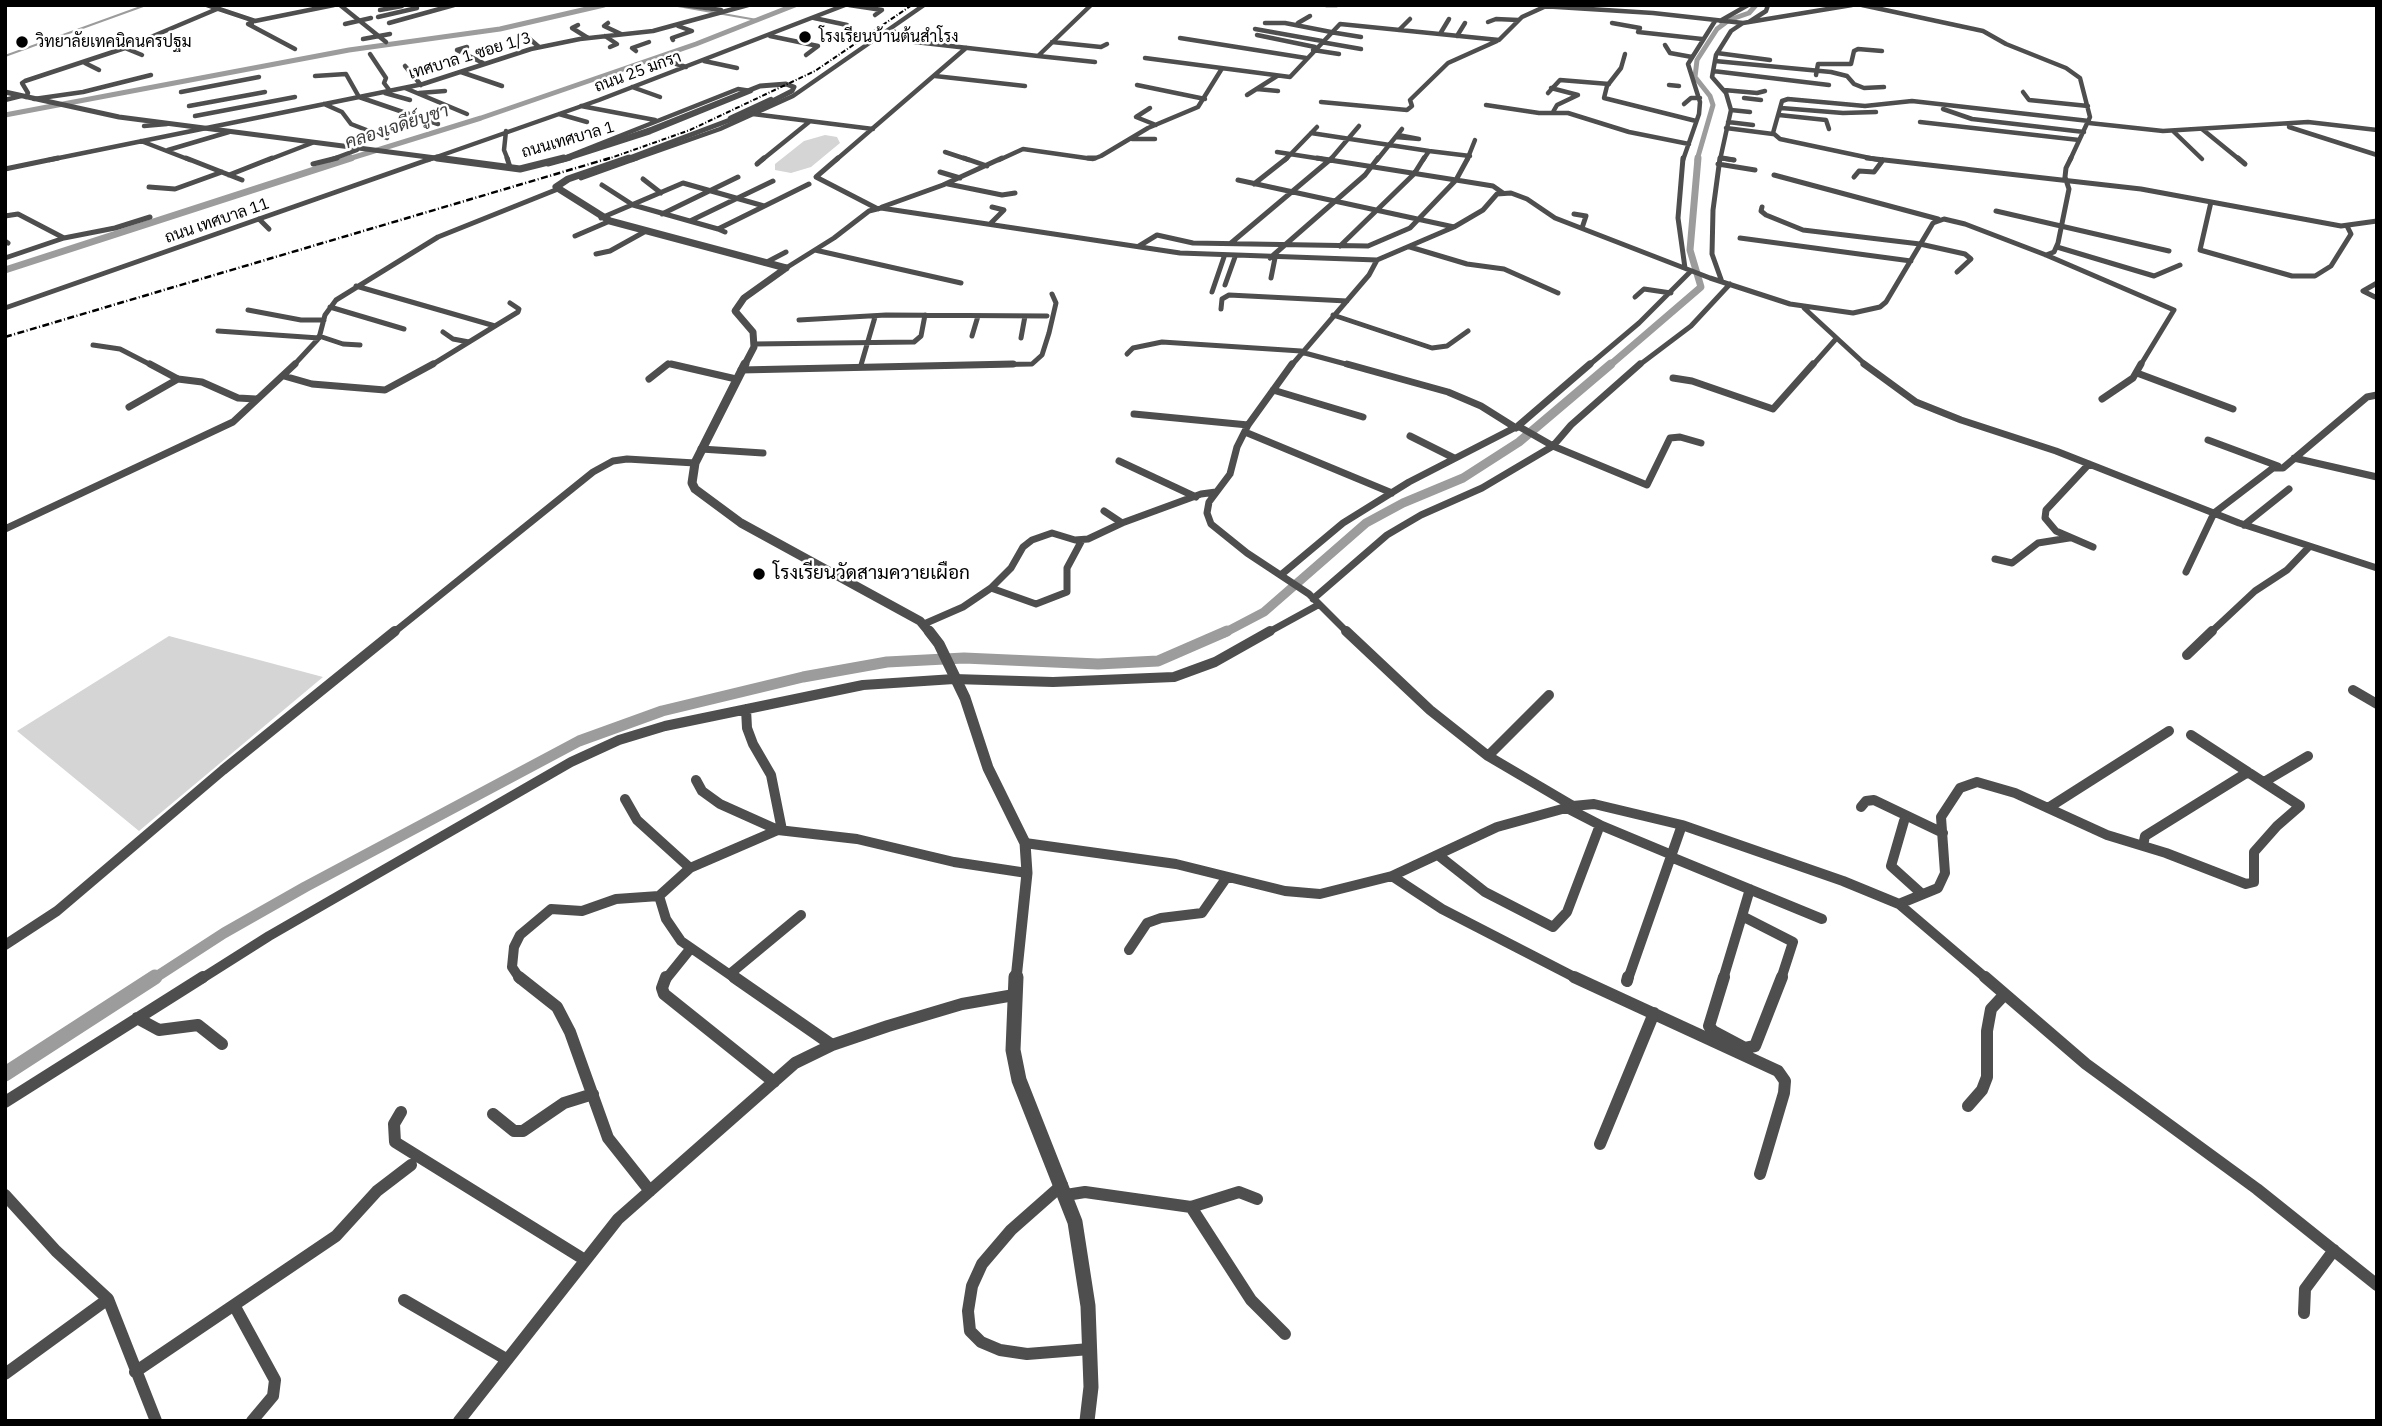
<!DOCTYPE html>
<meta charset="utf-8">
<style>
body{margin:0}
#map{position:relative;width:2382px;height:1426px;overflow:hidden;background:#fff;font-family:"IBM Plex Sans",sans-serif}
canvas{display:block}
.frame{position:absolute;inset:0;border:7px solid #000;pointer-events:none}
</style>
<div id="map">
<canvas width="2382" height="1426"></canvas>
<div class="frame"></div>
</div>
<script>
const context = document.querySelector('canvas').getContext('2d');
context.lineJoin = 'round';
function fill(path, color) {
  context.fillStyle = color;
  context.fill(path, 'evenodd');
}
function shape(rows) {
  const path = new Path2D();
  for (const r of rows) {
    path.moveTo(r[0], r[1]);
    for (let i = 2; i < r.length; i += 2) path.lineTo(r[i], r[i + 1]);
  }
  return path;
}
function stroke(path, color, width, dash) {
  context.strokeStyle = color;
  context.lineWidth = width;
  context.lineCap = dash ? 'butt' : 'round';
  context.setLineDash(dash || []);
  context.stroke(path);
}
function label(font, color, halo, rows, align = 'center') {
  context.font = font + ' "IBM Plex Sans",Sarabun,sans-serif';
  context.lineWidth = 5;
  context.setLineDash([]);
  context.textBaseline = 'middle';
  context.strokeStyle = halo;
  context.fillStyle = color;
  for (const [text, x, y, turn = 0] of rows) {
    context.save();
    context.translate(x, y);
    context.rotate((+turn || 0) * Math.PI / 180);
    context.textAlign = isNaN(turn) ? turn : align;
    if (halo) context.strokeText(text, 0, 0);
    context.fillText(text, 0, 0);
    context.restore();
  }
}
fill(shape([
 [825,135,837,137,840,143,811,167,791,173,775,170,775,164,804,141],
 [169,636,323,677,139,831,17,731]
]), '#d5d5d5');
stroke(shape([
 [672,5,757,20],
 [5,56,146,5]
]), '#9c9c9c', 2);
stroke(shape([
 [5,115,349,50,500,29,604,5],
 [345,160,481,118,696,44,795,5],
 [1697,160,1713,105,1710,96,1695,77,1697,60,1717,29,1729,20,1749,13,1756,5]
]), '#9c9c9c', 5);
stroke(shape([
 [5,270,351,158],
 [1609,366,1701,287,1690,250,1698,158]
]), '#9c9c9c', 7);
stroke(shape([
 [1224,633,1264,612,1366,523,1403,503,1463,478,1519,442,1611,364]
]), '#9c9c9c', 9);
stroke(shape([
 [153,979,224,933,305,887,579,741,662,711,803,677,887,662,964,658,1098,664,1158,661,1227,631]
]), '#9c9c9c', 11);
stroke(shape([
 [5,1074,155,977]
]), '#9c9c9c', 15);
stroke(shape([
 [207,5,255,21,334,5],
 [340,5,386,42],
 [684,5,721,10],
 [849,5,882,10,875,15],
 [1326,5,1337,5],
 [1862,5,1983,31,2006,44,2066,68,2080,78,2090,117,2070,160],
 [1541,6,1653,13,1743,23],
 [380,10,402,6],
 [378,17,417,8],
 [814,18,847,25],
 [1720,21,1748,5],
 [1488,22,1496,19,1518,20],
 [1749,22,1766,11,1768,5],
 [252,23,248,24,295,49],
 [389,23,454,5],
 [608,23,604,26,621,34],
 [1265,23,1285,23,1331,32],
 [1298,23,1310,16],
 [1612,23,1640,28,1638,32,1702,39],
 [345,24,371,18],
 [578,25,572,28,588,38],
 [1255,29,1322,41],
 [1399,30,1410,19],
 [895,32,889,39,1038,56,1091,5],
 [1330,32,1361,37],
 [524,34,539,47],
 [1440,34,1449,19],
 [1257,35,1315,47],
 [605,36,617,44,610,47],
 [770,36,818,46,806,55],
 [1457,36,1465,23],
 [1180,38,1306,58],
 [363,39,390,34],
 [673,40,672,38,692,31,678,26],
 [1052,42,1101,47,1107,44],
 [1321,42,1361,49],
 [1665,45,1670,53,1692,57],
 [467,47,457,50,483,63],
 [125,48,142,55],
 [1313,50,1339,54],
 [636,51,632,48,649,42],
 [1717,53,1770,60],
 [370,54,386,78,384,83,390,91],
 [1625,54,1621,68,1607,86,1604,98,1696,121],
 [1038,56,1095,62],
 [1145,58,1290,77,1340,24,1499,40,1522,17,1544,7],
 [664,60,686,67],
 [704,61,737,68],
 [1715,61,1831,72,1847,76,1854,84,1864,88,1884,87],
 [85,63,99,70],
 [405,66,421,85],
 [1713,71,1829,85],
 [461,72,502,86],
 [1816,75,1818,64,1851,64,1854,51,1858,49,1882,51],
 [315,76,346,74,359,97,438,124],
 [935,76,1025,86],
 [1137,85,1205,99],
 [1669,85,1679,86],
 [632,87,660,97],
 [405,88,467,114],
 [1551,88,1578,95,1557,105,1553,112],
 [1257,89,1278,91],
 [1724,90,1757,93,1765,91],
 [181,92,259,77],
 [2023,92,2029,100,2088,106],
 [385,93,410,100],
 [419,93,445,91],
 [1548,93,1560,80,1609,84],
 [1247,95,1277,76],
 [26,97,28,93,22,83,25,81,125,48,217,9],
 [1744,98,1761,100],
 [34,99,83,92,151,75],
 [5,100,21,96],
 [1321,102,1407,110,1412,106,1410,100,1448,63,1497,41],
 [324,104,342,112,351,124,387,138],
 [1684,104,1691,98,1700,98],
 [1486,105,1539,113,1568,113,1629,132,1689,144],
 [189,106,265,92],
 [581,106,655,120],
 [1150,108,1136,117,1156,125],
 [1781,108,1843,113,1876,112],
 [1943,109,1972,119,2084,132],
 [1731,110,1750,112],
 [559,114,587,122],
 [753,114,873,129],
 [1779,115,1826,120,1829,129],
 [195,116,295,97],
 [730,118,771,99],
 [1728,122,1753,125],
 [1920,122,2079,140],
 [2089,123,2163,131,2308,122,2377,130],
 [144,126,167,124],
 [2289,127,2377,155],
 [1726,128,1773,134],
 [2202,129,2240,160],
 [506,131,504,150,508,160],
 [2173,131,2202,159],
 [1311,133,1429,151,1423,160],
 [1396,137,1419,139,1398,135],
 [1132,139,1155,139],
 [141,141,190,160],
 [168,150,229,132],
 [1429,151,1470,156],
 [945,152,969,160],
 [1277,152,1328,160],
 [1720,158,1734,160],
 [49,160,423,84,531,49,580,39,653,31,748,5],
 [268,160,312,143],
 [330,160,357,150],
 [428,160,599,100,845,5],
 [559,160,738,89,751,91,650,132,563,160],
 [632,160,720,129,793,96,924,5],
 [762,160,809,122],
 [836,160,966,48],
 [999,160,1023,149,1093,159,1101,156,1148,128,1198,107,1221,70],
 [1285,160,1317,127],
 [1330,160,1359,126],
 [1377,160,1402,129],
 [1467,160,1475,140],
 [1683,160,1699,114,1700,102,1688,64,1715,21],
 [1720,160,1731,110,1726,93,1712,77,1716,55,1731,31,1743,23,1852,5],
 [1879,160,1780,139,1773,133,1782,101,1788,99,1865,106,1912,101,2089,121]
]), '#4e4e4e', 4.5);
stroke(shape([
 [186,158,242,180],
 [507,158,510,167],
 [563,158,548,164,570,158],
 [838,158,816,177,878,209],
 [964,158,987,166],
 [1088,158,1095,158],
 [1468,158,1456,180,1493,186,1503,193],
 [1683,158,1678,218,1685,268],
 [1720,158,1713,210,1712,254,1722,282],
 [1722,158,1734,160],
 [1867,158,2141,189,2341,226,2377,221],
 [2238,158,2245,164],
 [313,164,337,158],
 [757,164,764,158],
 [1718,164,1755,170],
 [5,169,58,158],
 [940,172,960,178],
 [229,175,272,158],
 [1774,175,1938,219],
 [1854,177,1859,171,1874,172,1883,160],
 [581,178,637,158],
 [643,179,661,193],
 [1238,180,1454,227],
 [948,184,1002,195,1015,193],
 [1254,184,1287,158],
 [602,185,633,205,718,229],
 [149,187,175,189,222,172],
 [2211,202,2200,250,2292,276,2315,276,2331,266,2351,234,2347,226],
 [882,207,943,185,1002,158],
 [1762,207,1761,211,1766,215,1803,230,1920,244,1965,254,1971,259,1957,272],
 [1996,211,2169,251],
 [662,214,738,177],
 [1574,214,1586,216,1582,228],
 [5,216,18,214,64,238,115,228,150,217],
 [601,218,683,183,764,206],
 [259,219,269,229],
 [690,221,773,181],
 [991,223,1004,210,992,207],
 [725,232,718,229,809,184],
 [575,236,610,221],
 [1740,238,1911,261],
 [5,241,8,243],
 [1231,243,1332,158],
 [1139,246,1157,235,1193,243,1368,246,1410,228,1456,180,1317,158],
 [1340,246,1414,174,1424,158],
 [1410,247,1467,264,1504,269,1558,293],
 [2057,247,2154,276,2180,265],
 [815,250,961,283],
 [596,254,610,251,646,231],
 [2046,255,2054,252,2058,243,2069,189,2065,177,2066,168,2071,158],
 [5,258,64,238],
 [1270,258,1365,175,1378,158],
 [765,263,786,252],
 [786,268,834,238,869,211,881,208,1180,253,1377,260,1454,227,1483,210,1497,194,1511,193,1527,199,1555,218,1710,278,1790,304,1853,313,1880,307,1886,302,1933,223,1944,219,1965,224,2046,255,2174,310,2140,366],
 [1271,278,1275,258],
 [2377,283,2363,291,2377,298],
 [1225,285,1235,257],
 [356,286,495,326,518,312,519,309,510,303],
 [1212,292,1224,257],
 [1635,297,1644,289,1671,293],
 [330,307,404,329],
 [5,308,433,158],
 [1804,308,1867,366],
 [1221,309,1222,299,1229,295,1347,301],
 [248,310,301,320,324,320],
 [1333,315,1432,348,1447,346,1468,331],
 [799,320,886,315,1047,316],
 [218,331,319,338],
 [443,332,453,339,469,342,495,326],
 [319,336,343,344,360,345],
 [972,336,978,316],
 [1021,338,1025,316],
 [754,344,914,342,921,336,925,315],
 [93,345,120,349,153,366],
 [1301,352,1353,366],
 [1127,354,1133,348,1162,342,1301,351],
 [861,365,875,317],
 [293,366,319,338,325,315,336,300,438,237,558,189],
 [430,366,469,342],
 [666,366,669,364,679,366],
 [928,366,1032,364,1042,355,1049,333,1056,303,1052,294],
 [1291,366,1369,275,1377,260],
 [1588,366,1639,323,1691,271],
 [1638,366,1691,326,1730,284],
 [1812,366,1835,340]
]), '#4e4e4e', 5);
stroke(shape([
 [150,364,178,379,202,382,238,398,256,399],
 [671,364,736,379],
 [1292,364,1248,425,1237,447,1230,474,1209,502,1207,513,1211,524,1247,553,1309,594,1348,633],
 [1347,364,1448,392,1481,406,1516,428],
 [1864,364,1916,402,1961,420,2056,451,2239,523,2377,568],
 [741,370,1013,364],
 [2137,373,2233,409],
 [284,376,312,384,385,390,433,364],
 [1673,378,1692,381,1773,409,1813,364],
 [649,379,668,364],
 [1273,390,1363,417],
 [2102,399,2133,378,2141,364],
 [129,407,178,379],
 [1134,414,1248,425],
 [1518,426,1553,446,1647,485,1670,438,1680,437,1701,443],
 [1245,432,1392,493],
 [1410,436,1454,458],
 [2208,440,2278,466],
 [701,449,763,453],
 [2294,458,2377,477],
 [1119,461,1196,497],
 [2089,464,2046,510,2045,518,2056,531,2093,547],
 [1104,511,1122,523],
 [2244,525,2289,489],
 [5,529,233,422,295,364],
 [1995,559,2012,563,2038,543,2069,538],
 [2186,572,2214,513,2273,468,2283,468,2367,397,2377,395],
 [1282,574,1343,523,1409,482,1518,426,1590,364],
 [991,588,1036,604,1067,592,1067,568,1082,540],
 [1313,599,1387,535,1421,515,1482,488,1553,446,1571,425,1640,364],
 [924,624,963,607,991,588,1011,568,1023,547,1032,540,1052,533,1075,540,1088,539,1122,523,1201,494,1216,492],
 [393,633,593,472,613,461,627,459,695,463],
 [1267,633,1318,605],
 [2210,633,2255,591,2287,570,2309,547]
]), '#4e4e4e', 7);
stroke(shape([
 [1346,631,1430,710,1488,756,1573,806],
 [2187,655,2212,631],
 [2353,690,2377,704],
 [746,709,747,728,753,744,771,775,782,830],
 [1488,756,1549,695],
 [696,780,702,791,720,804,778,830],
 [2264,782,2308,756],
 [625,799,637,820,690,868],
 [1861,807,1866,801,1874,800,1943,833],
 [2048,808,2169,731],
 [1904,821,1891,866,1922,894],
 [1600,825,1672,855],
 [1025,843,1176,864,1285,891,1320,894,1392,876,1497,827,1573,806,1594,804,1682,825,1843,881,1899,904,1987,979],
 [2143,846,2145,836,2248,772],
 [1438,855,1485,892,1553,927,1567,912,1600,825,1567,808],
 [1671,857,1822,919],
 [1392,876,1442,909,1578,979],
 [659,896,666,919,681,941,736,979],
 [1899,904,1938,888,1945,873,1941,817,1960,788,1977,782,2015,793,2107,835,2166,853,2246,884,2254,882,2254,852,2277,826,2300,806,2191,735],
 [1742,916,1793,942,1781,979],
 [1742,916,1750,889],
 [5,945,57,911,223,770,395,631],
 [1129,950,1147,923,1161,918,1202,913,1227,877],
 [731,973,801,915],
 [201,979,269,936,571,762,619,740,665,726,863,685,954,679,1053,682,1174,677,1215,662,1270,631],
 [520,979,512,967,514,947,520,935,551,909,582,911,616,899,659,896,690,868,778,830,857,839,954,862,1027,873],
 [666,979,691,948],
 [1628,979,1682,825],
 [1723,979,1742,916]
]), '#4e4e4e', 10);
stroke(shape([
 [519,977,557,1007,570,1032,608,1138,650,1191],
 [666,977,662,988,664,994,774,1082],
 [734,977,832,1045],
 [1574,977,1778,1071,1785,1081,1784,1093,1760,1174],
 [1724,977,1709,1026,1713,1031,1745,1048,1755,1046,1782,977],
 [1985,977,2086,1064,2257,1189,2377,1285],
 [1627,981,1628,977],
 [137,1018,159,1030,198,1025,222,1044],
 [5,1102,203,977],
 [1968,1106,1982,1090,1987,1077,1987,1031,1991,1009,2004,995],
 [401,1112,394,1124,395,1142,585,1260],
 [493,1114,514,1131,523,1131,564,1103,593,1094],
 [1600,1144,1654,1013],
 [1062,1185,1011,1230,982,1264,972,1286,968,1311,970,1331,981,1342,1000,1350,1027,1354,1090,1349],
 [5,1195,56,1251,108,1299],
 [1066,1195,1085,1192,1191,1207,1239,1192,1257,1199],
 [1191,1207,1251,1300,1285,1334],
 [404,1300,506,1359],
 [234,1305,275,1380,273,1396,252,1421],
 [2304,1313,2305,1289,2334,1250],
 [135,1372,336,1236,377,1191,411,1165],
 [5,1374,108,1299,156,1421],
 [459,1421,618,1219,795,1063,832,1045,888,1026,962,1004,1014,995]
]), '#4e4e4e', 12);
stroke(shape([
 [5,92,119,117,451,160],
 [559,160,652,129,760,86,786,84,794,87,792,91,751,112,624,160]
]), '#4e4e4e', 5);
stroke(shape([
 [437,158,520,169,564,158],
 [629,158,568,179,556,187,610,221,786,268],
 [744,366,754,347,753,332,735,311,744,298,786,268]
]), '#4e4e4e', 7);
stroke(shape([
 [745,364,695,463,692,483,695,489,741,523,920,621,930,633]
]), '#4e4e4e', 9);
stroke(shape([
 [929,631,939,644,965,698,988,768,1025,843,1027,873,1016,979]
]), '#4e4e4e', 11);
stroke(shape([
 [1016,977,1013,1050,1019,1080,1075,1222,1088,1306,1091,1387,1087,1421]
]), '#4e4e4e', 15);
stroke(shape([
 [605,160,690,130,815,71,912,5]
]), '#000', 2, [5, 2, 1, 2]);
stroke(shape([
 [5,337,610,158]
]), '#000', 2.5, [7, 2.5, 1, 2.5]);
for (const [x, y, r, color] of [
 [805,37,7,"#000"],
 [22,42,7,"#000"],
 [759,574,7,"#000"]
]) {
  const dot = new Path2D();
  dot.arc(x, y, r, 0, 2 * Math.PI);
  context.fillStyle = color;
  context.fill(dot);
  stroke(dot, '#fff', 2.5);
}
label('16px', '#000', '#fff', [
 ["โรงเรียนบ้านต้นสำโรง",819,37],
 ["วิทยาลัยเทคนิคนครปฐม",36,42]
], 'left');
label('16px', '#000', '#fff', [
 ["เทศบาล 1 ซอย 1/3",470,56,-17],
 ["ถนน 25 มกรา",638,72,-20],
 ["ถนนเทศบาล 1",568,140,-16],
 ["ถนน เทศบาล 11",217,221,-19]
]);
label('italic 18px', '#3d3d3d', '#fff', [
 ["คลองเจดีย์บูชา",397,127,-18]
]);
label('19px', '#000', '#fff', [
 ["โรงเรียนวัดสามควายเผือก",773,574]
], 'left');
</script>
